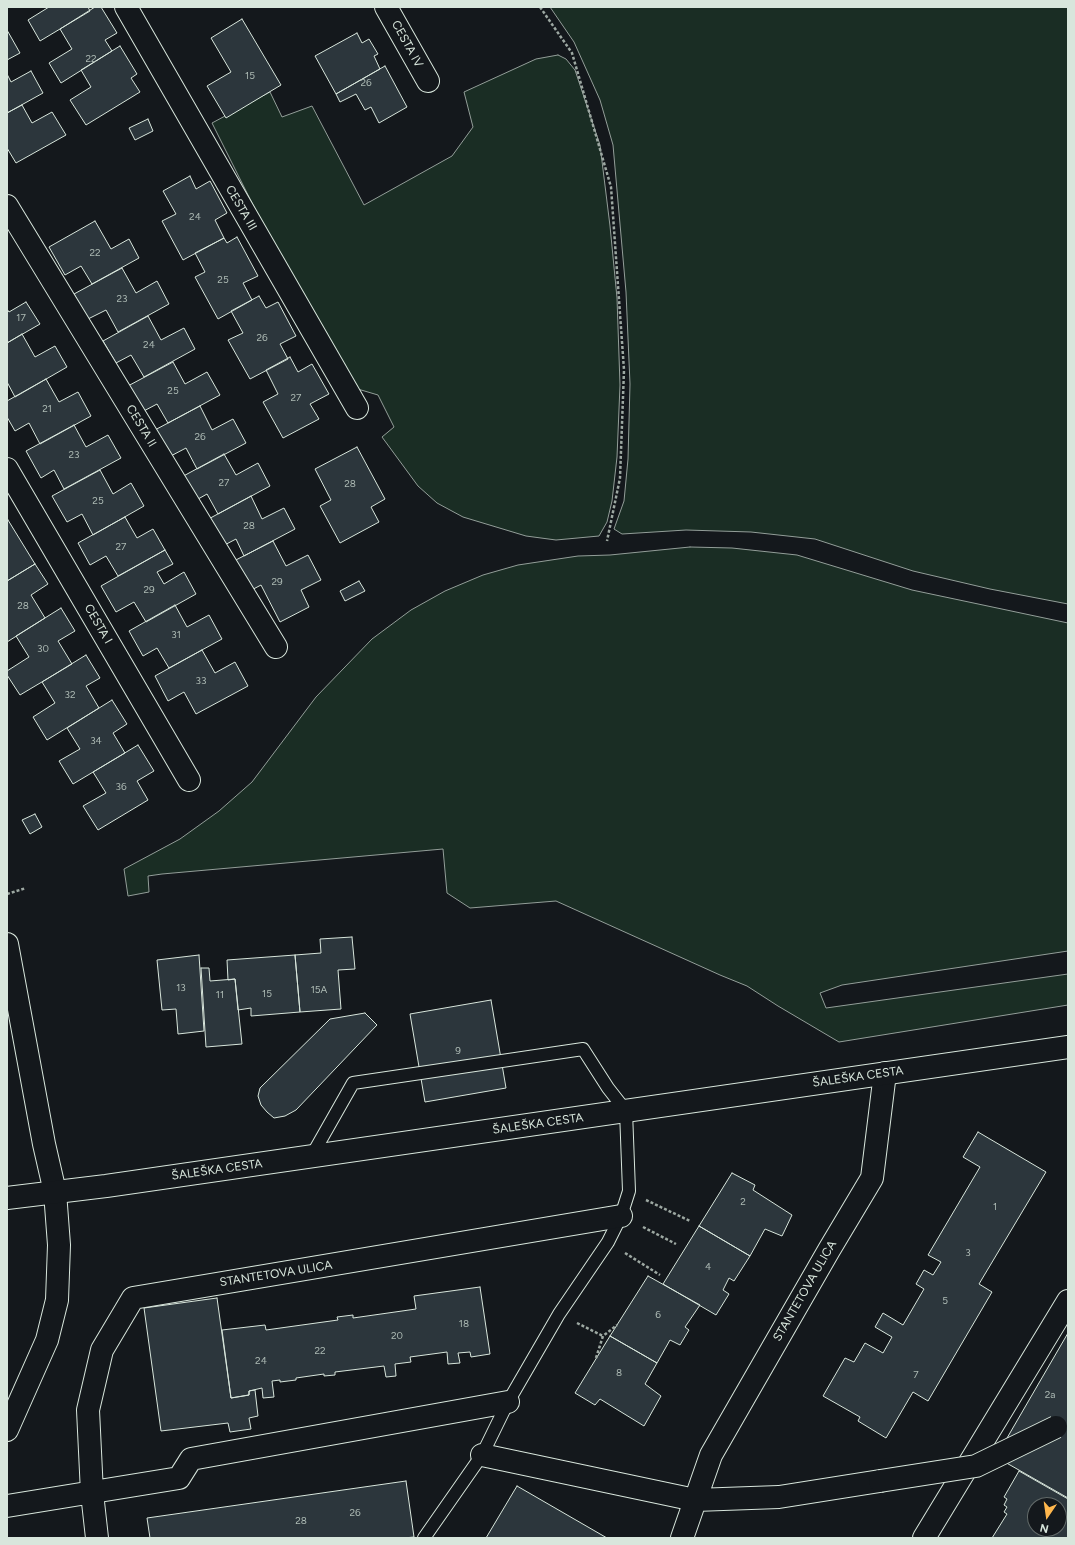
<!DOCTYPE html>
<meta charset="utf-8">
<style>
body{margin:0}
#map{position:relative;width:1075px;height:1545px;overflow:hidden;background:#14181c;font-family:Figtree,sans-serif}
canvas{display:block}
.frame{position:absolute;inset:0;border:8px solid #d8e6dc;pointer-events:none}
.north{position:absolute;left:1027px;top:1497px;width:40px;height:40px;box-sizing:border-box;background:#14181c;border:1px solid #626a69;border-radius:50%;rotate:193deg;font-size:11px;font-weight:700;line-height:16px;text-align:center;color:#d8e6dc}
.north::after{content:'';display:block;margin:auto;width:14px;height:18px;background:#ffb74d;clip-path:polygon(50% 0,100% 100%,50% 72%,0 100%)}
</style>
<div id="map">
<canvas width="1075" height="1545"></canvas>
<div class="frame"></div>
<div class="north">N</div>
</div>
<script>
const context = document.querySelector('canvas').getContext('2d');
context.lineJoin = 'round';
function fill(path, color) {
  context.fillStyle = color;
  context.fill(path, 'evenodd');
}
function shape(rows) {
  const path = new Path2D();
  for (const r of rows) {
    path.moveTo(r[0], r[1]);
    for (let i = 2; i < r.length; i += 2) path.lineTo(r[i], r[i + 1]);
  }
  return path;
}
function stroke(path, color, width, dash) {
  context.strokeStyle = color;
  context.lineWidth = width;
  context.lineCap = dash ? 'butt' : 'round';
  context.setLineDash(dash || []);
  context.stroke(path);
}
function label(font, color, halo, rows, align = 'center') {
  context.font = font + ' Figtree,sans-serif';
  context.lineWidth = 3;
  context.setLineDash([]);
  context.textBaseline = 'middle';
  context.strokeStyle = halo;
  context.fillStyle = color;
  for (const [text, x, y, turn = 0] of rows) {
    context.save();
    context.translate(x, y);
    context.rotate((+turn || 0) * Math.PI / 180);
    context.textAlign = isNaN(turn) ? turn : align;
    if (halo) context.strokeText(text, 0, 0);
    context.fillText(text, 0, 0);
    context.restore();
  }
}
const green = shape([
 [550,7,1068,7,1068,604,990,589,913,571,815,539,751,532,686,530,622,534,614,529,624,501,628,459,630,384,626,292,613,145,600,100,574,42,550,7],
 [558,55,566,59,575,70,600,145,610,226,617,298,620,385,617,457,612,501,607,522,599,536,556,540,526,536,463,517,437,503,418,486,382,437,394,427,378,395,351,387,278,255,212,123,270,92,282,117,312,106,364,205,452,156,473,127,464,92,536,59,558,55],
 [690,547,732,548,797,555,912,590,1068,623,1068,951,842,985,820,993,826,1008,1068,974,1068,1005,839,1042,778,1006,747,986,720,975,556,901,470,908,447,893,443,849,162,874,148,876,149,892,128,896,124,869,180,839,219,811,252,782,316,697,372,639,411,610,445,591,483,575,518,565,578,556,610,555,690,547]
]);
fill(green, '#1a2d24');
stroke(green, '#939e99', 1);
const building = shape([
 [49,7,88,7,90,11,40,41,28,20,49,7],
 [95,7,101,7,117,33,105,40,112,51,61,83,49,63,72,49,60,29,95,7],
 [242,19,281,85,226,118,207,86,231,72,211,38,242,19],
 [7,30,20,53,7,60,7,30],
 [357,33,362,43,369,39,378,54,374,56,380,69,336,94,315,56,357,33],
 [120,46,137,74,131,78,140,92,86,125,70,100,91,87,81,70,120,46],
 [385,66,407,107,379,123,371,107,365,110,356,94,340,102,336,94,385,66],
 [31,71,43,93,7,113,7,74,11,82,31,71],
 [22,105,32,123,52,112,66,135,16,163,7,148,7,113,22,105],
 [148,119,153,131,135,140,129,128,148,119],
 [190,176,196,189,210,181,227,213,215,220,224,238,183,260,162,221,176,214,163,191,190,176],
 [95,221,111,249,129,239,139,258,92,284,81,266,65,275,49,247,95,221],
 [237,237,258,276,243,283,252,300,218,319,195,277,205,272,195,253,224,238,227,243,237,237],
 [122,268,136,293,157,281,169,304,118,332,106,310,88,319,74,294,122,268],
 [259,296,266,308,278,302,296,336,280,344,288,359,250,379,228,340,243,333,231,311,259,296],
 [26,302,40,324,7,343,7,309,9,312,26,302],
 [148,316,161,340,184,328,195,349,144,377,131,355,116,363,103,341,148,316],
 [22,334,35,357,55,346,67,367,15,397,7,382,7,343,22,334],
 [290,357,298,372,312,364,329,394,310,404,319,419,283,438,263,402,278,394,266,370,290,357],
 [173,362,185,384,207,372,220,395,168,423,157,404,140,413,126,387,173,362],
 [46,379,59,402,78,392,91,416,40,444,29,423,15,431,7,417,7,401,46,379],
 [200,406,212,430,233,419,246,443,197,469,186,448,167,458,153,431,200,406],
 [74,425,86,447,108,435,121,458,64,489,54,470,41,478,26,451,74,425],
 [357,447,385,499,371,507,379,522,340,543,320,506,331,500,315,469,357,447],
 [224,454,236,475,258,463,270,486,218,514,207,494,191,503,178,479,224,454],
 [100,470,113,494,131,483,144,506,93,535,82,514,67,522,52,496,100,470],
 [251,496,262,519,284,508,295,529,244,556,236,539,217,549,203,522,251,496],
 [125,517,137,538,153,529,165,550,118,576,106,556,90,565,78,543,125,517],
 [8,520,35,564,7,581,7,521,8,520],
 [273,541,286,566,308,555,321,580,301,590,309,607,280,622,261,585,244,594,228,564,273,541],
 [165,550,173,564,157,572,164,584,184,572,196,594,146,622,134,602,116,612,101,586,165,550],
 [35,564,48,584,31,595,45,618,7,642,7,581,35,564],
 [359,581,365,591,345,601,340,591,359,581],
 [175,605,187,627,209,615,222,639,169,668,157,648,143,656,129,631,175,605],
 [61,608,75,631,58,641,72,664,20,695,7,675,7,671,29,657,16,636,61,608],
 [202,650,215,673,235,662,248,686,196,714,184,692,168,701,155,676,202,650],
 [86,655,100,678,86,686,99,708,47,740,33,717,55,703,42,682,86,655],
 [112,700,127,724,113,733,125,753,73,784,59,761,80,749,67,728,112,700],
 [138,745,154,771,137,781,148,800,98,830,83,806,106,793,93,772,138,745],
 [35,814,42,827,30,834,22,820,35,814],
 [352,937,355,969,338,970,341,1009,300,1012,295,955,321,953,320,939,352,937],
 [199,955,204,1031,178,1034,176,1009,162,1010,157,960,199,955],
 [295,955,300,1012,251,1016,251,1008,238,1010,235,979,228,980,227,960,295,955],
 [201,968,209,968,210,981,235,979,242,1044,206,1047,201,968],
 [491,1000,506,1088,425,1102,410,1014,491,1000],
 [365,1013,377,1025,296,1110,285,1116,274,1118,267,1112,261,1105,258,1096,260,1088,330,1019,365,1013],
 [978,1132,1046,1172,979,1284,992,1292,928,1401,913,1392,886,1438,858,1421,860,1417,823,1396,845,1358,854,1362,865,1343,883,1353,892,1337,875,1327,883,1313,903,1325,924,1289,916,1284,924,1270,933,1275,941,1262,928,1255,980,1167,963,1157,978,1132],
 [732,1173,755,1185,753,1190,792,1215,782,1236,765,1229,750,1256,699,1226,732,1173],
 [699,1226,750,1256,734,1281,729,1278,723,1290,729,1294,716,1315,663,1284,699,1226],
 [648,1276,700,1305,685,1327,689,1330,680,1345,670,1340,657,1363,610,1336,648,1276],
 [480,1287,490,1354,471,1357,470,1352,458,1353,460,1363,448,1364,447,1352,410,1357,411,1362,395,1364,396,1376,386,1377,384,1366,335,1372,335,1375,324,1376,324,1374,296,1378,296,1380,280,1382,280,1380,272,1381,274,1397,263,1398,262,1388,249,1391,249,1395,231,1398,222,1330,265,1325,266,1330,338,1320,337,1317,353,1315,353,1318,416,1309,414,1296,480,1287],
 [217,1298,231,1398,249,1395,249,1391,255,1390,258,1416,249,1418,251,1429,230,1432,228,1423,161,1431,144,1308,217,1298],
 [1068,1333,1068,1498,996,1457,1068,1333],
 [610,1336,657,1363,645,1384,661,1396,644,1426,600,1399,595,1405,575,1393,610,1336],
 [1019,1471,1068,1499,1068,1538,992,1538,1007,1514,1004,1512,1007,1507,1004,1505,1007,1499,1004,1497,1019,1471],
 [1035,1505,1059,1505,1059,1529,1035,1529,1035,1505],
 [406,1481,414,1537,404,1538,150,1538,147,1518,406,1481],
 [517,1486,607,1538,486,1538,517,1486]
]);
fill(building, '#2c363c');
stroke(building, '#d8e6dc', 1);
const lane = shape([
 [311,1157,353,1083,583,1049,608,1088,626,1111,629,1191,621,1216,608,1242,559,1314,508,1402,482,1455,424,1538]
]);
const street = shape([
 [126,7,357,408],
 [386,7,428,81],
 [7,206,276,647],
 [7,469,189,780],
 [482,1455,695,1500,779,1497,880,1481],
 [7,1506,179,1478,191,1459,508,1402],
 [97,1538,92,1493,88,1410,102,1350,133,1298,621,1216],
 [682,1538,711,1455,829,1250,872,1178,885,1073],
 [924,1538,1068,1301]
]);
const secondary = shape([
 [7,944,44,1144,55,1192,59,1245,57,1300,47,1340,7,1430]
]);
const primary = shape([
 [7,1198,106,1186,1068,1047]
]);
stroke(lane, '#d8e6dc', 14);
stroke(street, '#d8e6dc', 24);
stroke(secondary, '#d8e6dc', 24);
stroke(primary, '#d8e6dc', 24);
stroke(shape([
 [540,7,572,53,611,187,624,370,620,478,607,541],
 [7,894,26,888],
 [646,1200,690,1221],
 [643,1227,676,1244],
 [625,1253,660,1275],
 [577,1323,603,1336],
 [596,1358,603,1336,617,1325]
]), '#9da8a2', 2.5, [3, 2]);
stroke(lane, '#14181c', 12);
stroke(street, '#14181c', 22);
stroke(secondary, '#14181c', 22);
stroke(primary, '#14181c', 22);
const streetBridge = shape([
 [880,1481,976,1466,1056,1427]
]);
stroke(streetBridge, '#d8e6dc', 24, []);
stroke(streetBridge, '#14181c', 22);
label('10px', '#adbab4', null, [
 ["22",91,59],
 ["15",250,76],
 ["26",366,83],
 ["24",195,217],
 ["22",95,253],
 ["25",223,280],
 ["23",122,299],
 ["17",21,318],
 ["26",262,338],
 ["24",149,345],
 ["25",173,391],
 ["27",296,398],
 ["21",47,409],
 ["26",200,437],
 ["23",74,455],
 ["27",224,483],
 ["28",350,484],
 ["25",98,501],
 ["28",249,526],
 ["27",121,547],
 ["29",277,582],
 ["29",149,590],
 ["28",23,606],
 ["31",176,635],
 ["30",43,649],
 ["33",201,681],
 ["32",70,695],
 ["34",96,741],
 ["36",121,787],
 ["13",181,988],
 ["15A",319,990],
 ["15",267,994],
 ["11",220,995],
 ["9",458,1051],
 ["2",743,1202],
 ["1",995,1207],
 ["3",968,1253],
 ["4",708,1267],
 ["5",945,1301],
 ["6",658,1315],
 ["18",464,1324],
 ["20",397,1336],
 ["22",320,1351],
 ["24",261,1361],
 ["8",619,1373],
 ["7",916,1375],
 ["2a",1050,1395],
 ["26",355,1513],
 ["28",301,1521]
]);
label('12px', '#d8e6dc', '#14181c', [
 ["CESTA IV",407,44,61],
 ["CESTA III",241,208,60],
 ["CESTA II",141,426,59],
 ["CESTA I",98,624,60],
 ["ŠALEŠKA CESTA",858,1077,-8],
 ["ŠALEŠKA CESTA",538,1124,-8],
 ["ŠALEŠKA CESTA",217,1170,-8],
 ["STANTETOVA ULICA",276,1274,-9],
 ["STANTETOVA ULICA",805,1291,-60]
]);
</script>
